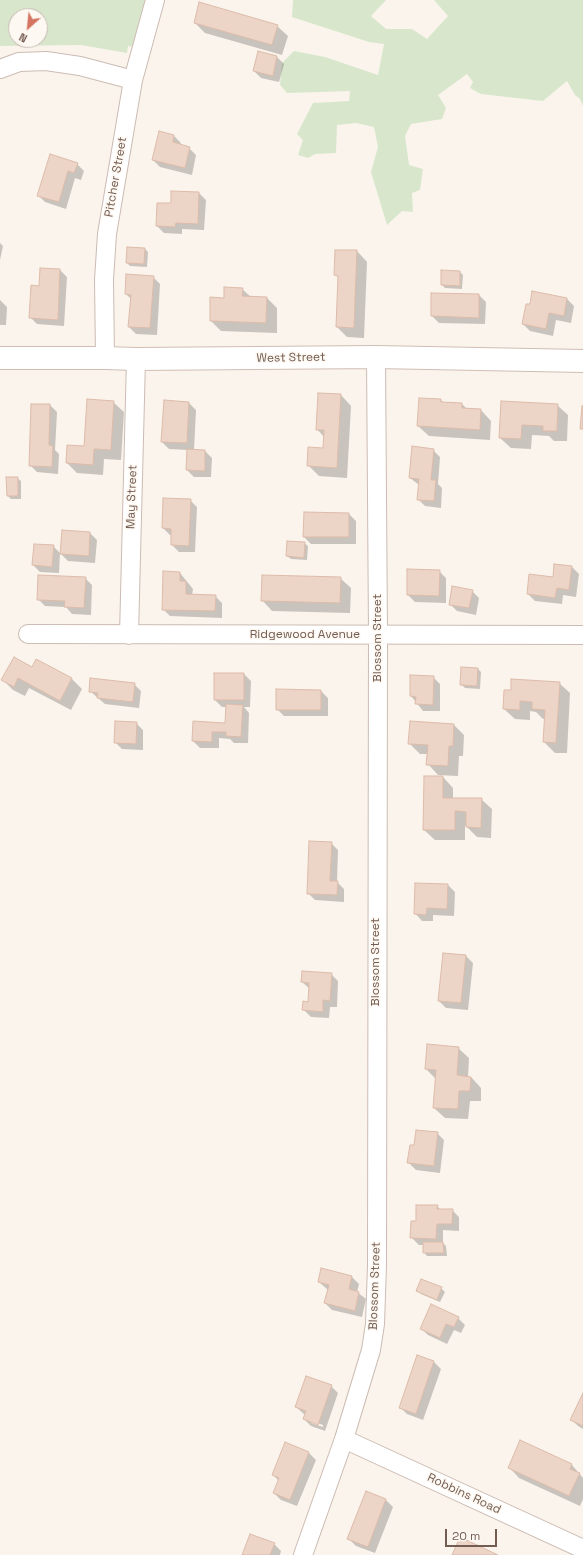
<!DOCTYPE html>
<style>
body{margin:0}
#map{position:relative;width:583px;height:1555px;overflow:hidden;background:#faf4ec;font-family:"Space Grotesk",sans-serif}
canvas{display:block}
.north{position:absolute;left:8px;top:8px;width:40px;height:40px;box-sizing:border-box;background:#fdf8f2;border:1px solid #c6bab2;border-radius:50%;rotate:207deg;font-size:11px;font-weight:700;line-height:16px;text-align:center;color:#735c51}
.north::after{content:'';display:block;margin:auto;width:14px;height:18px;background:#d47561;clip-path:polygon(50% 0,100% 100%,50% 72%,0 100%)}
.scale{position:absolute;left:445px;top:1529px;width:52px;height:18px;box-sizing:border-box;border:2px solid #735c51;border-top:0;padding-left:5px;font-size:12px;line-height:14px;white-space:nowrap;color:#735c51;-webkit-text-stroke:3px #fdf8f2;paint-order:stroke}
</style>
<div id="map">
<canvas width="583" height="1555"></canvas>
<div class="north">N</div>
<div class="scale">20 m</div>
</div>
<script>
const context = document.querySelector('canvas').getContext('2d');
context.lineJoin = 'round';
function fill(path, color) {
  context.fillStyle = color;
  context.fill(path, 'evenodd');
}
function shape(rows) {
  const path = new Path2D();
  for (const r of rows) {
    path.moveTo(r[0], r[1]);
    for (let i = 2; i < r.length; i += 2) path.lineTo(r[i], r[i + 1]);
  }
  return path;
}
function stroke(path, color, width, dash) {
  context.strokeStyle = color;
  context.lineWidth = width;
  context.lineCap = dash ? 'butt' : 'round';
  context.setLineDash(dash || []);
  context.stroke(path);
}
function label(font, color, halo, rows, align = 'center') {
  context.font = font + ' "Space Grotesk",sans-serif';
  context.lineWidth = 3;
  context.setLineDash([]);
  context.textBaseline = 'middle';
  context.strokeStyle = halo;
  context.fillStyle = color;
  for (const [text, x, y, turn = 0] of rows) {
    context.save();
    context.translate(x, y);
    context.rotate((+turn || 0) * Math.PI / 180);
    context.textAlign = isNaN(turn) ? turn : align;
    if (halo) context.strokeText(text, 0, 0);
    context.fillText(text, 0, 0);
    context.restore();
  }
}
fill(shape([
 [0,0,148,0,137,47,128,46,127,53,81,45,0,46],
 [16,16,40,16,40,40,16,40],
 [293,0,386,0,371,16,386,29,412,29,427,39,448,16,434,0,583,0,583,106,580,99,575,95,567,81,543,101,481,94,470,88,473,82,467,74,438,95,446,108,442,119,411,124,405,136,409,165,423,169,420,190,412,193,413,212,402,211,387,225,371,172,378,147,374,127,356,123,337,125,336,153,315,154,308,158,298,155,303,140,297,134,313,103,349,101,350,91,287,93,280,85,282,63,294,51,325,57,378,75,384,44,369,42,292,17]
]), '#d8e7cc');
fill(shape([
 [195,23,277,26,288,36,282,55,205,33],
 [259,52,277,57,284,64,279,82,261,78,254,71],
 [160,132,174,136,181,143,180,145,189,148,196,155,192,175,160,167,153,160],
 [77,164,84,171,81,180,75,178,66,209,45,202,38,195],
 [199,193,206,200,204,230,182,229,182,234,164,233,157,226,172,204],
 [0,243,3,246,0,260],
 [145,249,148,252,147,267,130,266,127,263],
 [357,251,367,262,364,338,347,337,337,327,339,278,336,275],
 [41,269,60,270,67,277,64,326,37,324,30,317,40,287],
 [460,272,463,275,462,289,445,288,442,285],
 [153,277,160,284,157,335,136,334,129,327,131,299,126,294],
 [242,289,251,297,267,298,277,308,277,333,221,331,211,321,225,299],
 [533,292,567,299,574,306,571,323,556,320,553,336,530,331,523,324,530,305],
 [479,295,486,302,485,324,439,323,432,316],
 [0,300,7,307,6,325,0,325],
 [341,395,351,406,347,478,319,476,308,465,324,449,324,437,317,429],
 [441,400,444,403,462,404,467,409,481,410,491,421,490,440,429,436,418,426],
 [165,401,189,403,196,410,194,450,205,451,212,458,211,477,194,477,187,470,188,450,169,449,162,442],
 [113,402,124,412,121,460,104,459,103,475,77,473,67,463,85,447],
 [502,402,557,405,568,415,567,441,554,441,549,436,532,435,531,449,511,448,500,438],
 [50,405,57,412,55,450,59,454,58,474,37,472,30,465],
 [433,450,440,457,438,484,442,488,441,508,425,506,418,499,419,485,410,478],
 [17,478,21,481,21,499,11,499,8,496],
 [190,500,197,507,195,552,179,552,172,545,172,535,170,535,163,528],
 [349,514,356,521,356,544,311,544,304,537],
 [62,531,90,533,97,540,95,563,68,561,61,554],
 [304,543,308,546,307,560,291,559,287,556],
 [53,546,60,553,59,573,40,572,33,565],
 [572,567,579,574,576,597,563,595,562,604,535,601,528,594],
 [439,571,446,578,446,603,415,602,408,595],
 [180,573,193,589,192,595,215,596,222,603,222,618,170,616,163,609],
 [85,578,92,585,91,615,72,614,66,607,45,606,38,599],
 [340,578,351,588,350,613,272,611,262,600],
 [472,591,479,598,476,615,457,611,450,604],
 [37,660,72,679,82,689,71,710,29,688,25,696,13,690,3,680,32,668],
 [478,669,481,672,480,689,465,688,461,684],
 [244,674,251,681,250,707,244,707,249,713,248,743,234,743,230,739,219,738,219,748,200,748,193,741,226,724,227,707,222,707,215,700],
 [433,677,440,684,440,711,423,711,411,696],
 [559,683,570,693,567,753,555,753,544,742,546,719,543,719,536,712,530,711,530,720,515,719,504,709,512,691],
 [134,684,141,691,139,708,105,704,90,691],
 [321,691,328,698,328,716,284,716,277,709],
 [136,723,143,730,143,750,122,749,115,742],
 [454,725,464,735,463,756,459,756,458,776,438,775,428,764,428,754,420,754,409,743],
 [443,777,453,788,453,799,481,799,492,809,491,838,477,837,465,825,465,840,435,840,424,830],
 [331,843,338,850,337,882,344,889,344,902,315,900,308,893],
 [448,885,455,892,454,916,433,915,433,921,422,921,415,913],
 [466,956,473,963,468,1010,446,1008,439,1001],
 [331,974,338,981,337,1007,330,1007,329,1018,311,1017,304,1010,309,1003,310,989,302,982],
 [458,1048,469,1058,468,1077,471,1077,481,1088,481,1101,470,1101,468,1119,445,1118,434,1108,436,1079,426,1069],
 [437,1133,444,1140,440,1173,416,1170,409,1163,415,1147],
 [437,1206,441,1210,452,1210,459,1217,459,1231,443,1230,443,1243,446,1246,447,1256,427,1256,424,1252,424,1245,419,1245,412,1238,417,1222],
 [322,1270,352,1277,359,1284,357,1292,366,1299,362,1317,332,1310,325,1303,328,1290,319,1282],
 [441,1288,445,1292,440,1302,421,1294,418,1291],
 [458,1318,465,1325,461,1333,454,1330,447,1344,428,1335,421,1328],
 [418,1356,434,1362,441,1369,423,1420,407,1414,400,1407],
 [331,1386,338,1393,325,1431,311,1426,304,1419,305,1415,296,1407],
 [311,1421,323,1425,323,1427,311,1423],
 [583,1395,583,1429,578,1426,571,1419],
 [309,1453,316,1460,297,1506,281,1500,274,1493,279,1481,273,1475],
 [572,1465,583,1478,583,1499,580,1506,519,1478,509,1467],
 [386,1500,393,1507,375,1553,356,1546,349,1539],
 [274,1544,281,1551,280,1555,243,1555]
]), '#0003');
const building = shape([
 [199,2,278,25,272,45,194,23,199,2],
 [258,51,277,56,273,76,253,71,258,51],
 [159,131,174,135,173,142,190,147,185,168,152,160,159,131],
 [50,154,78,163,74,173,68,171,59,202,37,196,50,154],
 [171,191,199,192,198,224,176,223,175,227,156,226,157,203,171,203,171,191],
 [127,247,145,248,144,264,126,263,127,247],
 [335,250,357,250,354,328,336,327,338,276,334,275,335,250],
 [40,268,60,269,58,320,29,318,31,285,39,286,40,268],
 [441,270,460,271,460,286,441,285,441,270],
 [126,274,154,276,150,328,128,327,131,295,125,294,126,274],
 [224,287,243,288,242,296,267,297,266,323,210,321,210,297,224,298,224,287],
 [532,291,567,298,564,316,549,313,546,329,522,324,526,304,530,304,532,291],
 [431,293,479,294,479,318,431,316,431,293],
 [318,393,341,394,337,468,307,466,308,447,323,448,324,430,316,430,318,393],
 [419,398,441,399,441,402,462,403,462,408,481,409,480,430,417,426,419,398],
 [87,399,114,401,111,450,94,449,93,465,66,463,67,445,84,446,87,399],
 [164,400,189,402,187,443,161,442,164,400],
 [501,401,558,404,557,431,543,431,543,426,522,425,521,439,499,438,501,401],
 [31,404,50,404,49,445,53,446,52,467,29,466,31,404],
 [582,406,583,406,583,429,580,429,582,406],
 [412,446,434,449,431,480,436,480,434,501,417,500,419,479,409,478,412,446],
 [187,449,205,450,205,471,186,470,187,449],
 [6,477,18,477,18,496,7,496,6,477],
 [163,498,191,499,189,546,171,545,171,529,162,528,163,498],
 [304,512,349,513,349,537,303,537,304,512],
 [62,530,90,532,89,556,60,554,62,530],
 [287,541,305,542,304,558,286,556,287,541],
 [34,544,54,545,52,567,32,565,34,544],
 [554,564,572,566,569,590,557,588,555,598,527,594,529,574,553,577,554,564],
 [407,569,440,570,439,596,407,595,407,569],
 [163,571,180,572,180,581,186,581,186,594,216,595,215,611,162,610,163,571],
 [38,575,86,577,84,608,64,607,65,601,37,600,38,575],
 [262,575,341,577,340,603,261,601,262,575],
 [452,586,473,590,469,608,449,605,452,586],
 [14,657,32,667,36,659,72,678,60,701,18,678,14,687,1,680,14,657],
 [461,667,478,668,477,686,460,685,461,667],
 [214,673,244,673,244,700,214,700,214,673],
 [410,675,434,676,433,705,415,704,416,697,410,696,410,675],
 [90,678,135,683,133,702,97,698,98,693,89,692,90,678],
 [511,679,560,682,556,743,543,742,545,710,532,709,532,702,520,701,520,710,503,709,504,690,511,690,511,679],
 [276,689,321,690,321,710,276,710,276,689],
 [226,704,243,705,241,737,226,736,226,732,212,732,212,742,192,741,193,721,225,723,226,704],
 [115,721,137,722,136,744,114,743,115,721],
 [410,721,454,724,453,746,449,746,448,766,426,765,428,745,408,744,410,721],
 [424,776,443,776,443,798,482,798,481,828,466,827,466,812,455,811,455,830,423,830,424,776],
 [309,841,332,842,330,881,338,881,337,895,307,894,309,841],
 [415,883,448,884,447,909,427,908,426,915,414,914,415,883],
 [443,953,466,955,461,1003,438,1001,443,953],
 [302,971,332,973,330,1001,323,1000,323,1012,302,1010,303,1001,308,1002,309,983,301,982,302,971],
 [427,1044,459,1047,457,1075,471,1077,470,1091,459,1091,458,1109,433,1108,436,1070,425,1069,427,1044],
 [416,1130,438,1132,434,1166,407,1163,410,1145,414,1145,416,1130],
 [416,1205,438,1205,437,1209,453,1209,452,1224,437,1224,436,1239,410,1238,411,1221,416,1221,416,1205],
 [423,1242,443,1242,444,1253,423,1253,423,1242],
 [321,1268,352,1276,349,1289,359,1292,355,1311,324,1303,329,1285,318,1282,321,1268],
 [421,1279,442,1287,437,1300,416,1291,421,1279],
 [431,1304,459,1317,454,1327,446,1324,440,1338,420,1329,431,1304],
 [417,1355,434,1361,416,1414,399,1408,417,1355],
 [306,1376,332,1385,318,1425,303,1419,306,1411,295,1407,306,1376],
 [583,1393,583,1426,570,1420,583,1393],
 [520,1440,572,1464,570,1469,580,1473,569,1496,508,1468,520,1440],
 [285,1442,309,1452,290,1500,273,1493,279,1478,272,1475,285,1442],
 [366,1491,386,1499,368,1547,347,1539,366,1491],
 [250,1534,275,1543,270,1555,242,1555,250,1534],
 [460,1537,498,1555,452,1555,460,1537]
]);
fill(building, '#ecd4c7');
stroke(building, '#ddbba9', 1);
const street = shape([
 [0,69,19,62,46,61,80,66,133,80],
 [105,358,104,280,107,234,133,80,155,0],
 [28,634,583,635],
 [129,635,136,359],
 [344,1439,583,1549],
 [303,1555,344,1439,371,1350,375,1324,377,1265,378,635,376,357]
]);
const secondary = shape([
 [0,358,105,358,136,359,376,357,583,361]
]);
stroke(street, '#ccbcb3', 20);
stroke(secondary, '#d0beb3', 24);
stroke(street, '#fff', 18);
stroke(secondary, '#fff', 22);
label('12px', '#735c51', '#fdf8f2', [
 ["Pitcher Street",116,177,-80],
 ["West Street",291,358,-1],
 ["May Street",132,497,-88],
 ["Ridgewood Avenue",305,635],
 ["Blossom Street",378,638,-90],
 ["Blossom Street",376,962,-90],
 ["Blossom Street",375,1286,-88],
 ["Robbins Road",464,1494,25]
]);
</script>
